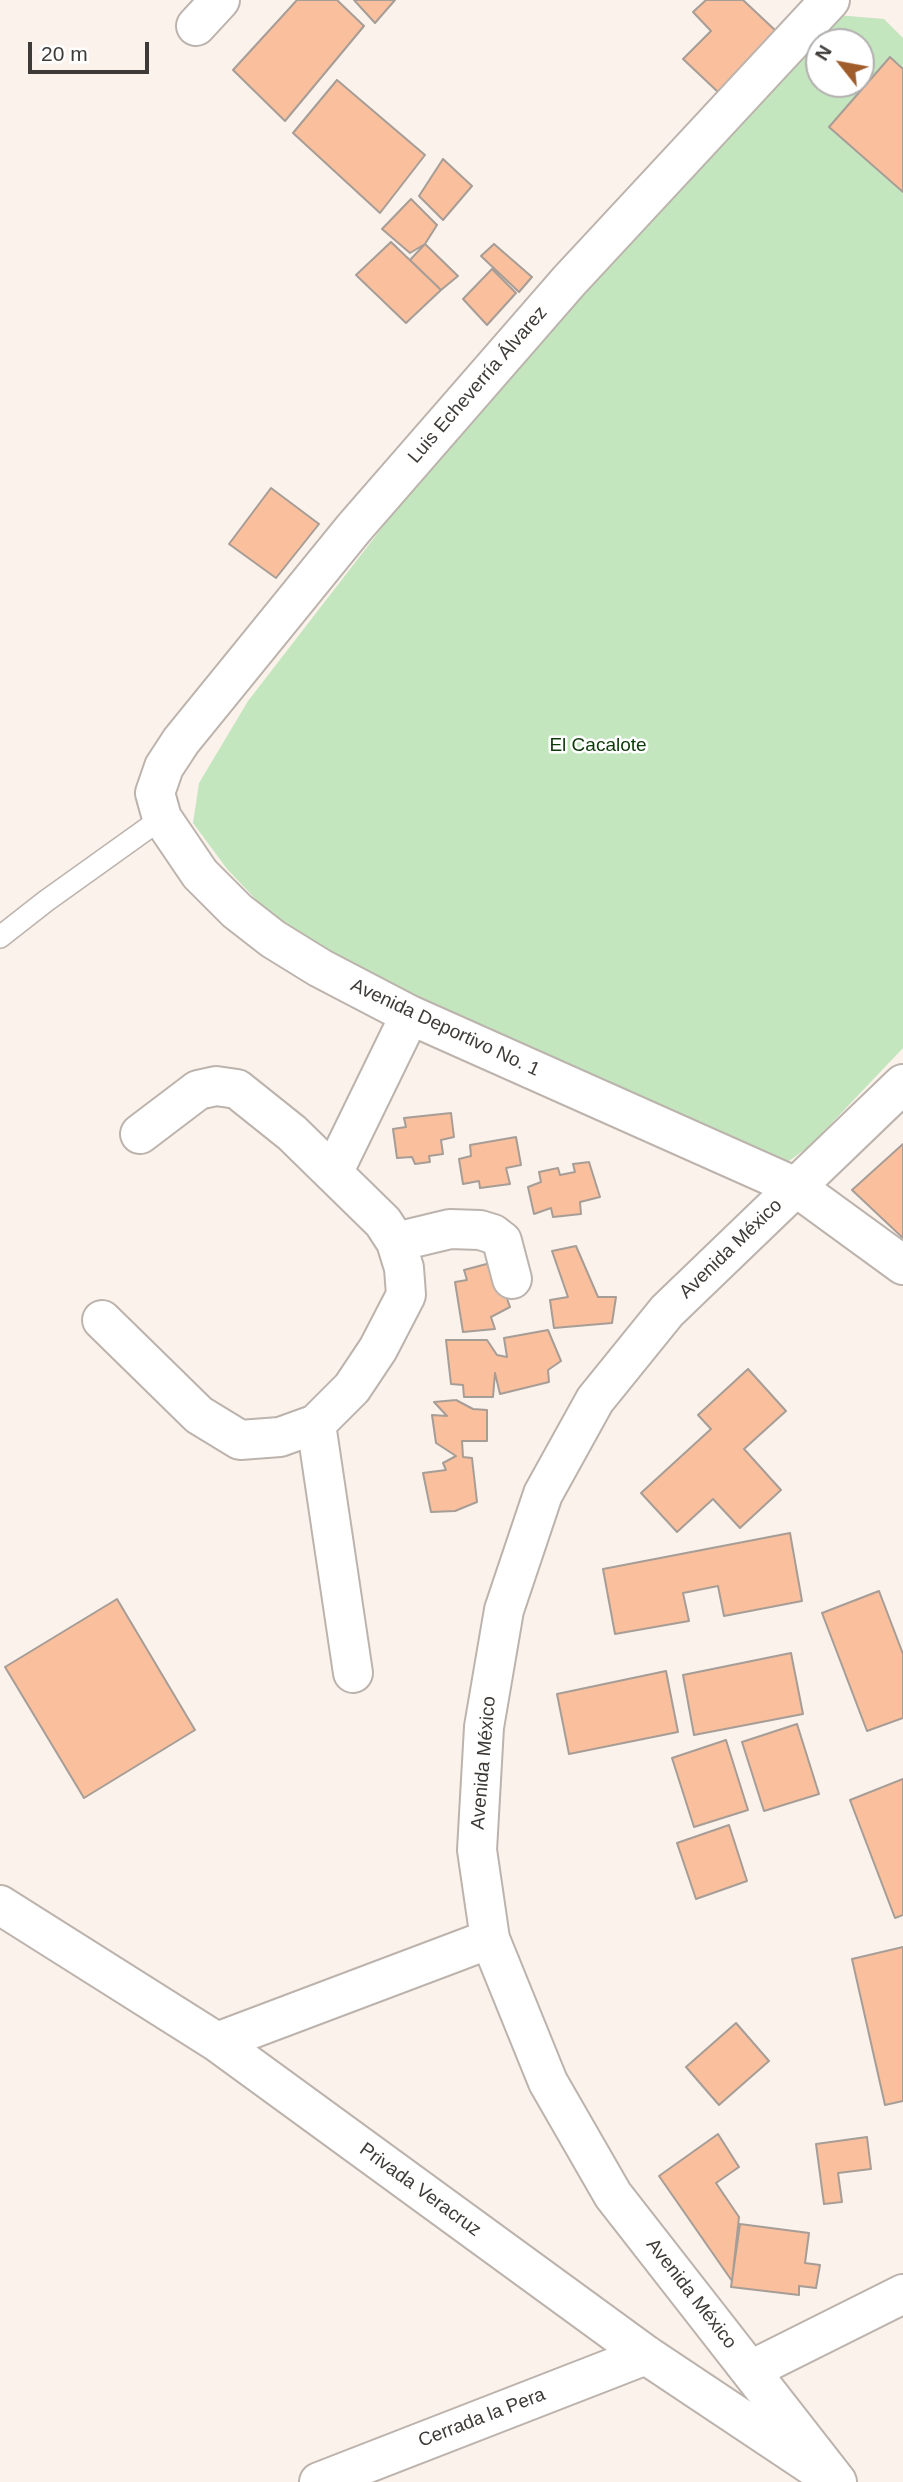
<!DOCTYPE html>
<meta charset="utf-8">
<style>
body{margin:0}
#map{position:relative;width:903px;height:2482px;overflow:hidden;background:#fcf2ec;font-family:Helvetica,sans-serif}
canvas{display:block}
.north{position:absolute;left:805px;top:28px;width:70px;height:70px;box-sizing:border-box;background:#fff;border:2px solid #b2b0af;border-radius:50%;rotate:301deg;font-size:19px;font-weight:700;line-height:28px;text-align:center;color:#3e3a37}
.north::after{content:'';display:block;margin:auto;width:24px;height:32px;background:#a05d2b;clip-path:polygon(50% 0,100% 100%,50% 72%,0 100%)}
.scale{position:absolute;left:28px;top:42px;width:121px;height:32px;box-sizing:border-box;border:4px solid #3e3a37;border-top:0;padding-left:9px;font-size:21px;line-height:24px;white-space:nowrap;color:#3e3a37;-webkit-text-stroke:5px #fff;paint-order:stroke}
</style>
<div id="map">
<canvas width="903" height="2482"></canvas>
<div class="north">N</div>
<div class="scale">20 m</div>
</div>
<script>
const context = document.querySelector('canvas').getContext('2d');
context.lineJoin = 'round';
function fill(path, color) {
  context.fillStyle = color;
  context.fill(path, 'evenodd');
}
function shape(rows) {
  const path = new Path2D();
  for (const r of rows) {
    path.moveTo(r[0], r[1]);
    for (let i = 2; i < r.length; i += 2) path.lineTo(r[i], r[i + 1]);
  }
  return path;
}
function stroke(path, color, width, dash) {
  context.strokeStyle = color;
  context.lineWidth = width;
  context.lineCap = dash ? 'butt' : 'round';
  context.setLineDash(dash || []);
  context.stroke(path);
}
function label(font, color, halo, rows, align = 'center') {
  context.font = font + ' Helvetica,sans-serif';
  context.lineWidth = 5;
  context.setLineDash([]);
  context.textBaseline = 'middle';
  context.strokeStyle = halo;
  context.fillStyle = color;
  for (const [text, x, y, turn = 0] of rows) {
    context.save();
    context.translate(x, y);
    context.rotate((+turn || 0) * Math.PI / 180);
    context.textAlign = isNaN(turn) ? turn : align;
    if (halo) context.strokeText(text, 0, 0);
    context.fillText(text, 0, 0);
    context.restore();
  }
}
fill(shape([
 [837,15,884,19,903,38,903,1048,811,1145,789,1161,757,1157,483,1030,334,955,264,908,227,869,193,823,199,783,248,701,541,322],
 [819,42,861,42,861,84,819,84]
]), '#c4e6bf');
const building = shape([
 [297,0,337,0,364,26,285,121,233,70,297,0],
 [354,0,395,0,375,23,354,0],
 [706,0,743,0,776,31,718,92,683,59,711,31,693,12,706,0],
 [890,57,903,69,903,192,829,127,890,57],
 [337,80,425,155,380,213,293,133,337,80],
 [443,159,472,186,443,220,419,196,443,159],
 [411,199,437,225,425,244,410,253,382,229,411,199],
 [391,242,441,290,406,323,356,275,391,242],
 [425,244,458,276,441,290,410,260,425,244],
 [494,244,532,277,519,292,481,256,494,244],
 [492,269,516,293,487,325,463,299,492,269],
 [271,488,319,524,276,578,229,544,271,488],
 [451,1113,454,1137,441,1140,443,1154,429,1156,430,1162,415,1164,412,1157,397,1158,393,1129,406,1127,404,1118,451,1113],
 [516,1137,521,1165,506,1168,510,1184,480,1188,479,1181,463,1184,459,1159,471,1156,470,1145,516,1137],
 [903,1144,903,1238,852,1190,903,1144],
 [589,1162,600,1197,580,1202,581,1214,553,1217,551,1208,534,1214,528,1187,541,1182,539,1172,558,1168,560,1175,575,1172,573,1164,589,1162],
 [576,1246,598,1297,616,1297,612,1323,554,1328,550,1300,568,1297,552,1251,576,1246],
 [494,1262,510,1307,491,1317,495,1329,463,1332,455,1282,467,1280,464,1270,494,1262],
 [548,1330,561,1361,548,1370,549,1382,500,1394,495,1373,493,1397,464,1397,463,1385,451,1384,446,1340,487,1340,497,1355,507,1357,504,1338,548,1330],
 [748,1369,786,1411,744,1449,781,1490,740,1528,713,1499,677,1532,641,1493,711,1429,698,1415,748,1369],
 [456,1400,473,1409,487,1410,487,1441,462,1441,463,1457,472,1458,477,1502,455,1511,431,1512,423,1473,446,1470,443,1463,456,1456,436,1443,432,1415,447,1416,434,1402,456,1400],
 [790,1533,802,1601,724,1616,718,1586,683,1593,689,1621,615,1634,603,1569,790,1533],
 [879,1591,903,1654,903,1718,867,1731,822,1613,879,1591],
 [117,1599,195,1730,84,1798,5,1667,117,1599],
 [791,1653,803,1714,694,1735,683,1675,791,1653],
 [666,1671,678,1732,569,1754,557,1694,666,1671],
 [797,1724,819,1794,764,1811,742,1742,797,1724],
 [726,1740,748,1810,694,1827,672,1758,726,1740],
 [903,1779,903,1915,895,1918,850,1800,903,1779],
 [729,1825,747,1881,696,1899,677,1843,729,1825],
 [903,1947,903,2101,885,2105,852,1959,903,1947],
 [736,2023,769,2061,719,2105,686,2067,736,2023],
 [718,2134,739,2167,716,2183,739,2217,732,2281,659,2176,718,2134],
 [867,2137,871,2169,838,2173,842,2202,824,2204,816,2144,867,2137],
 [740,2224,809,2233,805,2263,820,2265,816,2288,799,2286,799,2295,731,2287,740,2224]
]);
fill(building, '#fabf9c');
stroke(building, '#a69d97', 2);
const service = shape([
 [0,937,46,901,162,818]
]);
const minor = shape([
 [830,0,569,281,354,528,181,741,164,767,155,793,162,818,200,874,237,911,273,939,320,968,410,1015,796,1187,903,1265],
 [196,26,220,0],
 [333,1173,410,1015],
 [396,1242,450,1229,480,1230,493,1234,502,1241,512,1279],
 [102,1320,199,1415,240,1440,280,1437,316,1424,352,1388,378,1349,406,1295,404,1268,396,1242,383,1222,292,1133,237,1089,216,1086,198,1090,140,1134],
 [316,1424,353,1673],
 [0,1905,217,2042,646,2355,829,2477],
 [217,2042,490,1939],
 [751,2370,903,2294],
 [319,2482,646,2355]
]);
const secondary = shape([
 [837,2482,613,2195,548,2082,490,1939,477,1850,484,1727,504,1610,543,1494,595,1400,667,1311,903,1084]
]);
stroke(service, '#bcb3ad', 24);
stroke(minor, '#bcb3ad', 42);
stroke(secondary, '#bcb3ad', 42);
stroke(service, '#fff', 21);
stroke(minor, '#fff', 38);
stroke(secondary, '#fff', 38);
label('19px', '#3e3a37', '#fff', [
 ["Luis Echeverría Álvarez",478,385,-49],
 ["Avenida Deportivo No. 1",445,1028,25],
 ["Avenida México",731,1249,-44],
 ["Avenida México",484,1763,-85],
 ["Privada Veracruz",420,2190,36],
 ["Avenida México",691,2294,52],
 ["Cerrada la Pera",482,2418,-21]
]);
label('19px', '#0e3a09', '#fff', [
 ["El Cacalote",598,746]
]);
</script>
